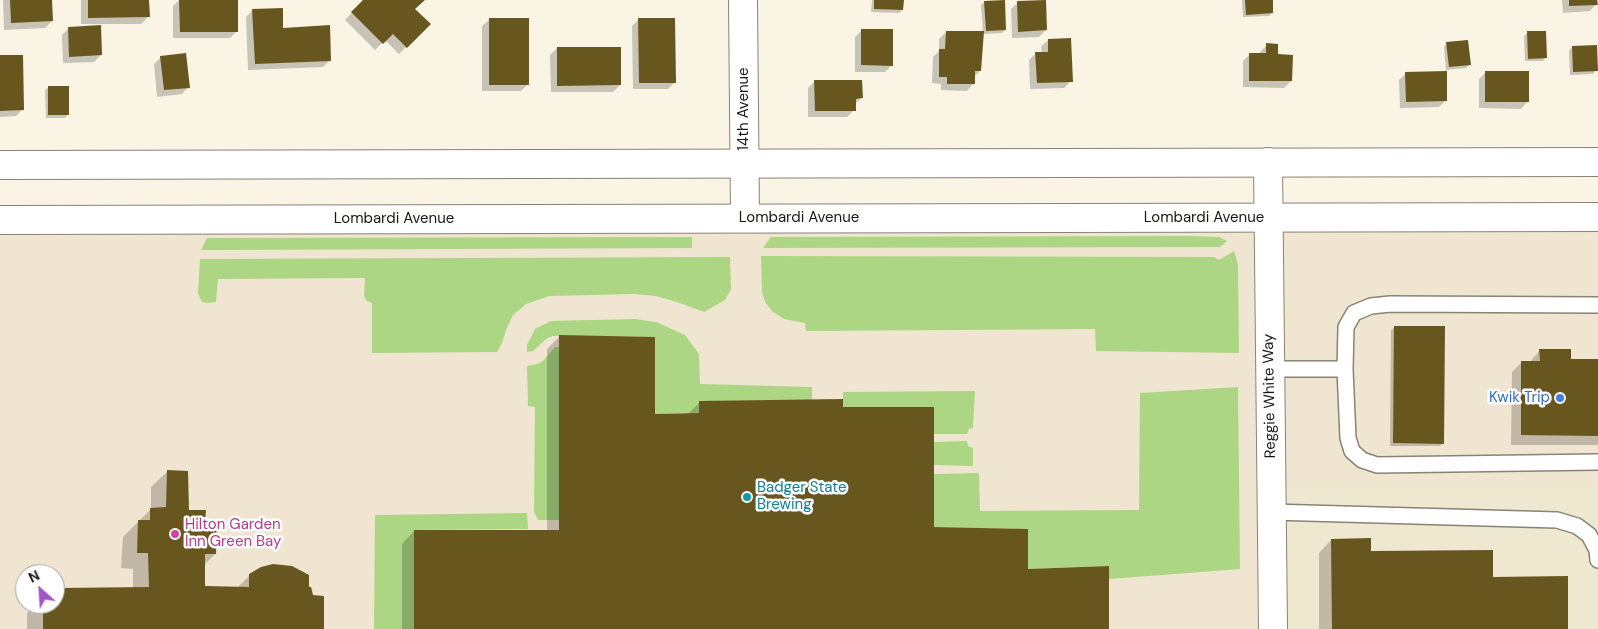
<!DOCTYPE html>
<style>
body{margin:0}
#map{position:relative;width:1598px;height:629px;overflow:hidden;background:#f9f4e4;font-family:"DM Sans",sans-serif}
canvas{display:block}
.north{position:absolute;left:15px;top:564px;width:50px;height:50px;box-sizing:border-box;background:#fff;border:1px solid #a3a2a0;border-radius:50%;rotate:334deg;font-size:14px;font-weight:700;line-height:20px;text-align:center;color:#191712}
.north::after{content:'';display:block;margin:auto;width:18px;height:22px;background:#a255c6;clip-path:polygon(50% 0,100% 100%,50% 72%,0 100%)}
</style>
<div id="map">
<canvas width="1598" height="629"></canvas>
<div class="north">N</div>
</div>
<script>
const context = document.querySelector('canvas').getContext('2d');
context.lineJoin = 'round';
function fill(path, color) {
  context.fillStyle = color;
  context.fill(path, 'evenodd');
}
function shape(rows) {
  const path = new Path2D();
  for (const r of rows) {
    path.moveTo(r[0], r[1]);
    for (let i = 2; i < r.length; i += 2) path.lineTo(r[i], r[i + 1]);
  }
  return path;
}
function stroke(path, color, width, dash) {
  context.strokeStyle = color;
  context.lineWidth = width;
  context.lineCap = dash ? 'butt' : 'round';
  context.setLineDash(dash || []);
  context.stroke(path);
}
function label(font, color, halo, rows, align = 'center') {
  context.font = font + ' "DM Sans",sans-serif';
  context.lineWidth = 5;
  context.setLineDash([]);
  context.textBaseline = 'middle';
  context.strokeStyle = halo;
  context.fillStyle = color;
  for (const [text, x, y, turn = 0] of rows) {
    context.save();
    context.translate(x, y);
    context.rotate((+turn || 0) * Math.PI / 180);
    context.textAlign = isNaN(turn) ? turn : align;
    if (halo) context.strokeText(text, 0, 0);
    context.fillText(text, 0, 0);
    context.restore();
  }
}
fill(shape([
 [1598,217,1598,488,1271,488,1273,629,0,629,0,220],
 [25,574,55,574,55,604,25,604]
]), '#f0e5d0');
fill(shape([
 [1271,488,1598,488,1598,629,1273,629]
]), '#efe8d0');
fill(shape([
 [1190,236,1219,237,1227,241,1220,247,763,248,771,237],
 [692,237,692,248,201,250,207,238],
 [1234,251,1238,265,1239,353,1096,351,1095,329,806,331,805,323,784,319,773,312,765,302,762,292,761,256,1214,257,1219,260],
 [730,257,731,289,725,300,704,312,677,302,656,296,635,294,549,296,526,304,513,315,506,330,502,343,497,352,372,353,372,303,367,301,364,296,365,278,218,279,216,302,209,303,202,302,198,293,200,259],
 [635,319,656,322,685,335,699,354,700,384,812,387,812,400,699,402,699,413,655,414,655,337,553,336,546,339,533,351,527,352,527,345,535,329,551,321],
 [555,347,559,347,559,520,538,520,534,512,535,407,528,406,527,366,537,364,543,361],
 [1238,387,1240,569,1109,579,1109,566,1028,569,1027,529,934,527,934,474,979,473,980,511,1139,510,1140,393],
 [975,391,973,428,969,429,967,434,934,434,934,407,843,407,843,392],
 [967,441,968,446,973,448,973,466,934,465,934,442],
 [527,513,528,529,414,530,414,629,374,629,375,515]
]), '#acd683');
fill(shape([
 [3,0,51,0,52,21,45,28,4,30],
 [81,0,148,0,148,17,141,24,81,24],
 [179,0,237,0,237,31,230,38,173,38,173,6],
 [364,0,423,0,414,9,429,24,399,54,385,40,375,50,345,20],
 [872,0,903,0,902,10,899,13,871,12],
 [1242,0,1271,0,1272,13,1269,16,1243,17],
 [1562,0,1596,0,1596,4,1590,11,1563,13],
 [984,2,1005,30,1002,33,982,34,980,71,974,77,973,84,967,91,941,90,941,84,932,83,933,57,939,51,939,39,946,32,983,32,981,5],
 [1018,2,1046,30,1039,37,1012,38,1011,9],
 [253,10,282,29,330,60,323,67,248,70,246,17],
 [639,19,675,82,668,89,633,89,632,26],
 [489,20,528,84,521,91,482,91,482,26],
 [69,28,101,55,94,62,63,63,62,35],
 [862,30,892,65,885,72,855,72,855,37],
 [1528,32,1546,57,1543,61,1525,61,1524,36],
 [1048,40,1071,81,1064,88,1030,89,1029,60,1036,53,1042,53,1041,47],
 [1447,43,1469,65,1466,68,1446,70,1444,47],
 [1267,45,1277,56,1291,81,1284,88,1243,87,1243,61,1250,54,1260,54,1260,52],
 [1572,47,1596,70,1593,74,1570,75,1569,50],
 [557,48,620,85,613,92,551,92,550,55],
 [0,57,23,109,16,116,0,117],
 [161,57,188,87,182,94,157,97,154,64],
 [1486,72,1527,102,1521,109,1479,108,1479,79],
 [1406,73,1446,100,1439,107,1400,108,1399,80],
 [815,81,861,98,854,105,854,110,847,117,808,117,808,88],
 [49,87,68,114,65,118,46,118,45,90],
 [1395,327,1443,443,1440,446,1390,446,1391,330],
 [559,337,654,416,687,415,700,402,842,408,932,528,1027,571,1108,629,402,629,402,544,414,531,547,531,547,349],
 [1540,350,1569,360,1598,360,1598,445,1511,445,1512,372,1522,362,1530,362],
 [167,472,188,511,204,522,215,554,204,565,204,587,237,588,250,575,308,589,322,629,27,629,27,613,36,604,55,604,55,591,57,589,133,588,133,569,121,568,123,537,151,509,151,487],
 [1331,540,1370,552,1492,578,1567,629,1319,629,1319,553]
]), '#0003');
fill(shape([
 [10,0,52,0,53,21,11,23],
 [88,0,149,0,150,17,88,18],
 [179,0,238,0,238,32,180,32],
 [363,0,425,0,415,9,431,24,407,48,393,34,383,44,351,12],
 [874,0,904,0,903,10,874,9],
 [1005,0,1006,30,986,31,984,1],
 [1046,0,1047,30,1018,32,1017,1],
 [1245,0,1273,0,1273,13,1246,15],
 [1569,0,1597,0,1598,5,1569,6],
 [283,8,283,28,330,25,331,61,255,64,252,9],
 [489,18,529,18,529,85,489,85],
 [638,18,675,18,676,83,639,83],
 [101,25,102,55,69,57,68,27],
 [861,29,893,29,893,66,861,65],
 [946,31,984,31,981,71,975,71,975,84,947,84,947,77,939,77,939,49,945,49],
 [1527,31,1546,31,1547,58,1528,59],
 [1071,38,1073,82,1037,83,1035,52,1048,52,1048,39],
 [1468,40,1471,65,1449,67,1446,42],
 [1266,43,1278,44,1278,54,1293,55,1292,81,1249,81,1249,53,1266,53],
 [1597,45,1598,71,1573,72,1572,46],
 [557,47,621,47,621,85,557,86],
 [186,53,190,88,164,90,160,56],
 [0,55,23,55,24,110,0,111],
 [1447,71,1447,101,1406,102,1405,72],
 [1485,71,1529,71,1529,102,1485,102],
 [814,80,862,80,863,98,856,99,856,111,815,111],
 [48,86,69,86,69,115,48,115],
 [1394,326,1445,326,1444,444,1393,443],
 [559,335,655,337,655,414,699,413,699,401,843,399,843,407,934,407,934,527,1028,529,1028,569,1109,566,1109,629,414,629,414,530,559,530],
 [1539,349,1571,349,1571,359,1598,359,1598,436,1521,435,1521,361,1540,361],
 [167,470,188,471,189,510,206,510,205,521,217,521,216,554,205,554,205,586,249,587,249,574,261,567,273,564,292,566,309,575,309,587,311,587,313,595,324,596,324,629,43,629,43,604,55,604,57,588,149,587,148,553,137,553,138,520,150,520,150,508,166,507],
 [1371,538,1371,551,1493,550,1493,577,1568,576,1568,629,1332,629,1331,539]
]), '#67571f');
const service = shape([
 [1270,369,1345,369,1346,327,1354,313,1371,306,1390,304,1598,305],
 [1345,369,1348,438,1352,451,1362,460,1377,465,1598,462],
 [1271,512,1557,520,1577,526,1589,535,1597,550,1598,560]
]);
const minor = shape([
 [743,0,745,218],
 [1268,162,1273,629]
]);
const secondary = shape([
 [0,165,1598,162],
 [0,220,1598,217]
]);
stroke(service, '#888374', 18);
stroke(minor, '#888374', 30);
stroke(secondary, '#888374', 30);
stroke(service, '#fff', 15);
stroke(minor, '#fff', 28);
stroke(secondary, '#fff', 28);
for (const [x, y, r, color] of [
 [1560,398,5,"#3f7fe0"],
 [747,497,5,"#0f9aa8"],
 [175,534,5,"#d1479c"]
]) {
  const dot = new Path2D();
  dot.arc(x, y, r, 0, 2 * Math.PI);
  context.fillStyle = color;
  context.fill(dot);
  stroke(dot, '#fff', 2);
}
label('15px', '#191712', '#fff', [
 ["14th Avenue",744,109,-90],
 ["Lombardi Avenue",799,218],
 ["Lombardi Avenue",1204,218],
 ["Lombardi Avenue",394,219],
 ["Reggie White Way",1270,396,-91]
]);
label('15px', '#366cbe', '#fff', [
 ["Kwik Trip",1550,398]
], 'right');
label('15px', '#0d838f', '#fff', [
 ["Badger State",757,488],
 ["Brewing",757,505]
], 'left');
label('15px', '#b23c85', '#fff', [
 ["Hilton Garden",185,525],
 ["Inn Green Bay",185,542]
], 'left');
</script>
